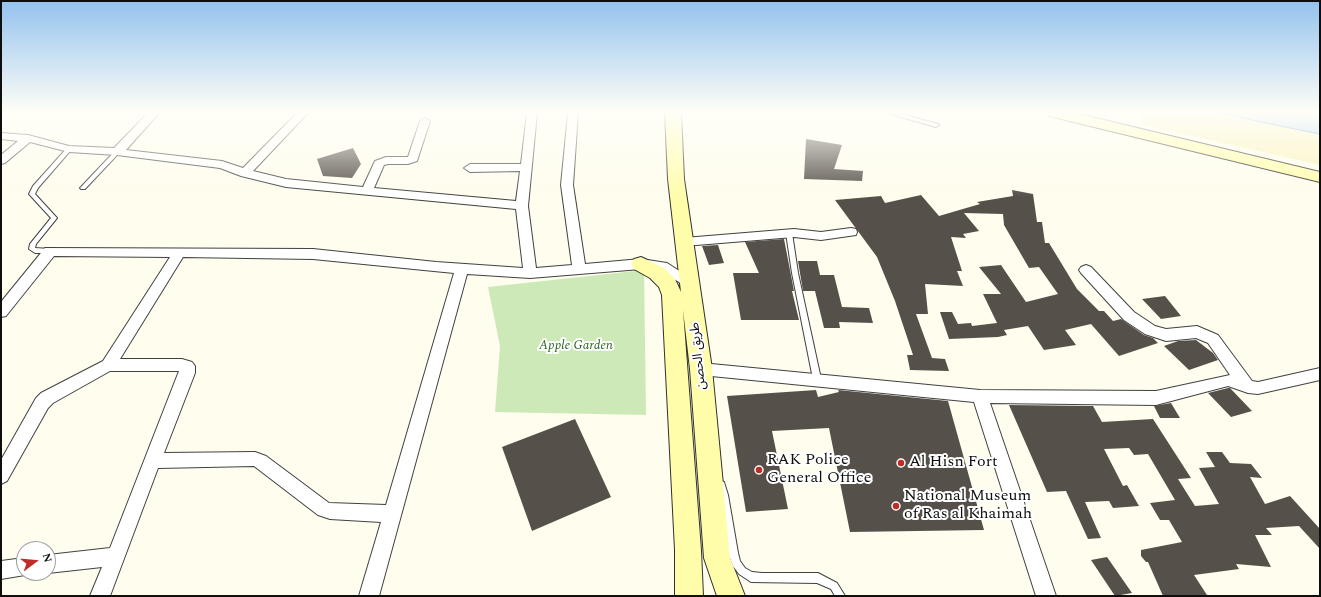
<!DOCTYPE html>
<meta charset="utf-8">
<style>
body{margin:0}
#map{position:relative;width:1321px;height:597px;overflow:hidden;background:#fffdee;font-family:Spectral,serif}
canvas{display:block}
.frame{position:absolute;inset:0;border:2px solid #0e0e0e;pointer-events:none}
.north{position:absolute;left:16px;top:541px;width:40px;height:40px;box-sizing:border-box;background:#fff;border:1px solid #9f9f9f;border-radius:50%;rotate:74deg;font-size:11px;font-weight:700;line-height:16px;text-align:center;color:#0e0e0e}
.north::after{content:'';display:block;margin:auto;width:14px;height:18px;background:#bd2d26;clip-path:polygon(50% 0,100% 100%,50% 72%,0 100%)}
</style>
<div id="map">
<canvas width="1321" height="597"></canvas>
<div class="frame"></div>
<div class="north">N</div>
</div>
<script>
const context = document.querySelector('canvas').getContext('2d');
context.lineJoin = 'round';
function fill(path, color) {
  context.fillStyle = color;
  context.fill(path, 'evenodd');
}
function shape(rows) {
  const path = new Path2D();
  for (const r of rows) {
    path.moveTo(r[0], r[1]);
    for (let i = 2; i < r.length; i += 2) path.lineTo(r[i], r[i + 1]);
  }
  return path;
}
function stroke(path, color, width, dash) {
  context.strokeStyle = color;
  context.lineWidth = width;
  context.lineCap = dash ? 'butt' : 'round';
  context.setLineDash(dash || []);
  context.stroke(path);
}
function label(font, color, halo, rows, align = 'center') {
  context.font = font + ' Spectral,"Noto Sans Arabic",serif';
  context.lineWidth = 4;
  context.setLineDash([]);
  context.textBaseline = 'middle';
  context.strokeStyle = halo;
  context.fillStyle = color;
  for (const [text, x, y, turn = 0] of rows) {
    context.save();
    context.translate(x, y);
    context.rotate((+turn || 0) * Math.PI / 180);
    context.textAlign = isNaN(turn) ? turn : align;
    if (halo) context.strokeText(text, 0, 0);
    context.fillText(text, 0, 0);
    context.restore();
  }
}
fill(shape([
 [644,270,646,415,495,412,500,346,488,287]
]), '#cde9b8');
fill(shape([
 [1143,113,1221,113,1320,134,1320,165,1139,124]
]), '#faf2bb');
const water = shape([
 [1221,113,1320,113,1320,134,1261,122,1221,113]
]);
fill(water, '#b3d7f6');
stroke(water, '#3a84cd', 1);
fill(shape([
 [806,139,842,145,834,169,863,171,862,181,804,179],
 [353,148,361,164,352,178,323,176,317,159],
 [1012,190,1033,194,1037,222,1042,222,1045,243,1049,243,1077,289,1099,311,1104,311,1113,321,1121,319,1144,335,1153,338,1158,343,1119,356,1091,324,1065,330,1076,345,1044,350,1028,326,1004,330,1007,335,998,337,949,339,940,312,952,312,958,324,971,323,972,326,997,323,983,294,1001,294,979,267,1001,265,1026,302,1058,294,1039,267,1029,268,1004,225,1003,214,964,213,979,231,963,234,966,238,951,237,962,271,957,271,963,286,925,284,928,314,916,314,932,358,945,359,949,371,910,370,907,355,913,355,895,301,877,257,835,200,881,196,885,203,921,195,939,216,980,204,977,202,1013,196],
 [784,239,794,291,792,291,799,320,741,320,733,273,759,273,745,242],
 [718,245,724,263,709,265,702,246],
 [798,261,817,261,820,275,834,275,842,307,869,308,873,323,839,322,840,328,824,328,815,291,803,291],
 [1165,296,1181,316,1161,319,1142,299],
 [1196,340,1213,353,1218,360,1189,370,1164,346,1178,341],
 [1228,388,1230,388,1252,411,1231,417,1208,393],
 [816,390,818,397,839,392,838,390,948,401,984,530,850,532,829,428,772,431,788,509,746,512,727,396],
 [1171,403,1180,418,1160,418,1154,406],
 [1009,405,1093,406,1102,422,1153,419,1191,478,1178,479,1195,506,1219,504,1199,468,1215,467,1206,452,1222,452,1230,463,1251,464,1262,478,1250,477,1265,504,1290,496,1320,529,1320,549,1299,526,1266,528,1272,535,1255,535,1271,567,1236,564,1239,569,1194,575,1207,595,1163,596,1148,562,1146,562,1141,556,1141,550,1182,542,1169,520,1160,520,1150,503,1175,500,1148,454,1134,455,1129,448,1104,449,1123,486,1127,485,1139,506,1113,508,1109,501,1085,502,1101,538,1088,539,1066,491,1047,492],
 [575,419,611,497,532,531,502,447],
 [1107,557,1132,593,1115,596,1091,560]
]), '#56504a');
const lane = shape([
 [887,113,897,113,938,124,939,125,936,127,887,113],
 [69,147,72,149,71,150,38,188,35,194,57,218,36,244,35,248,50,249,53,251,52,253,35,253,29,249,30,244,51,218,29,194,33,186,67,148,69,147],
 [117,150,119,151,119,153,85,189,81,189,80,188,81,187,115,151,117,150],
 [787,231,789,231,792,233,798,273,821,379,820,381,817,382,814,381,813,379,792,273,786,233,787,231],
 [721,481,724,482,728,495,738,553,740,561,745,568,752,572,762,573,818,573,837,583,845,596,835,596,831,589,817,583,751,582,739,574,733,566,728,553,720,495,717,485,718,482,721,481]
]);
const street = shape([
 [148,113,159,113,126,150,222,161,243,168,297,113,308,113,253,171,286,179,363,187,375,161,386,157,408,157,420,121,425,118,430,121,417,161,408,164,388,164,384,165,374,188,516,201,520,171,470,172,464,168,470,164,521,164,527,113,537,113,528,206,536,268,572,265,561,185,568,113,578,113,573,185,585,264,641,259,667,263,695,281,697,284,695,287,690,289,663,272,641,269,530,278,467,274,379,596,359,596,381,522,330,519,318,515,254,466,158,468,110,596,90,596,102,567,48,573,48,555,110,548,179,371,110,371,53,403,48,408,7,481,1,484,1,460,36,398,41,393,103,361,170,257,54,256,6,316,1,317,1,302,45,248,313,249,436,262,523,268,516,209,286,187,241,176,220,168,117,155,69,152,30,142,5,163,1,164,1,155,18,141,1,139,1,133,28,135,69,146,114,148,148,113],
 [183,257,313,259,454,273,386,505,329,503,266,456,255,452,164,453,195,373,195,366,192,362,182,359,120,359,183,257],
 [851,228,856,229,857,232,856,235,821,240,794,237,684,246,679,245,678,242,679,239,684,238,794,229,821,232,851,228],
 [1086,265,1091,267,1134,312,1155,326,1166,329,1197,326,1218,335,1252,381,1258,382,1320,368,1320,380,1258,394,1248,393,1228,386,1156,405,990,403,1056,596,1036,596,974,402,701,375,696,373,693,369,696,365,701,363,980,390,1156,391,1230,375,1208,343,1196,338,1166,341,1145,334,1124,320,1081,273,1079,270,1081,267,1086,265],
 [24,558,24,573,31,574,1,579,1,561,24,558]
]);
const secondary = shape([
 [665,113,681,113,684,179,712,369,730,558,745,596,717,596,704,558,690,369,683,310,701,550,703,596,675,596,675,550,662,295,659,287,650,278,634,269,631,264,634,259,641,257,664,268,675,279,681,292,668,179,665,113],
 [1047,113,1075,113,1320,172,1320,182,1049,116,1047,113]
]);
stroke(lane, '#414141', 2);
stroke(street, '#414141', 2);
stroke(secondary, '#303030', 2);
fill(lane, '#fff');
fill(street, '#fff');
fill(secondary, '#fffdaa');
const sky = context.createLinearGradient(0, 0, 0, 197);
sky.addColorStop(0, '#93c2ee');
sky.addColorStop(0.57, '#fffef7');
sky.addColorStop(1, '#fffef700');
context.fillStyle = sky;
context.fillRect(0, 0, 1321, 197);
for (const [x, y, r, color] of [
 [901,463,4,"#bd2d26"],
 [759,470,4,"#bd2d26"],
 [896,506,4,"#bd2d26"]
]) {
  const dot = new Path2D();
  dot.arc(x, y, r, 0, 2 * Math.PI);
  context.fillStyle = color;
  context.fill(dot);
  stroke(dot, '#fff', 1.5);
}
label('italic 13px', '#26651e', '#fff', [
 ["Apple Garden",576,346]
]);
label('13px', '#0e0e0e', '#fff', [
 ["طريق الحصن",699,356,-96]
]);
label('16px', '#0e0e0e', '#fff', [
 ["RAK Police",767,461],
 ["General Office",767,479],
 ["Al Hisn Fort",909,463],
 ["National Museum",904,497],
 ["of Ras al Khaimah",904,515]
], 'left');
</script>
